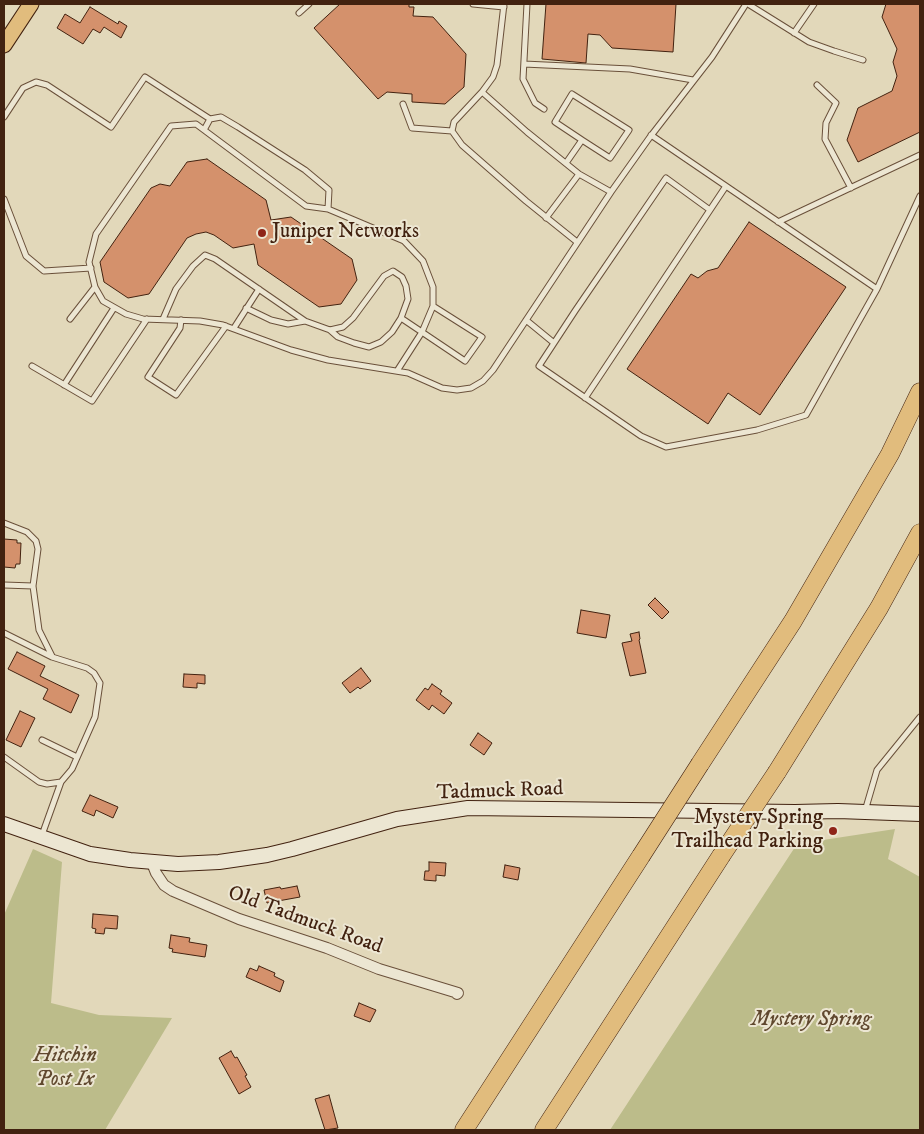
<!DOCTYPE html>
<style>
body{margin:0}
#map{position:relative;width:924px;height:1134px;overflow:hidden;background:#e2d8ba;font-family:"IM FELL DW Pica",serif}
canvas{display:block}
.frame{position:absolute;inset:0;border:5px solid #422210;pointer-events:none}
</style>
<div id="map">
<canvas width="924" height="1134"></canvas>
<div class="frame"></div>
</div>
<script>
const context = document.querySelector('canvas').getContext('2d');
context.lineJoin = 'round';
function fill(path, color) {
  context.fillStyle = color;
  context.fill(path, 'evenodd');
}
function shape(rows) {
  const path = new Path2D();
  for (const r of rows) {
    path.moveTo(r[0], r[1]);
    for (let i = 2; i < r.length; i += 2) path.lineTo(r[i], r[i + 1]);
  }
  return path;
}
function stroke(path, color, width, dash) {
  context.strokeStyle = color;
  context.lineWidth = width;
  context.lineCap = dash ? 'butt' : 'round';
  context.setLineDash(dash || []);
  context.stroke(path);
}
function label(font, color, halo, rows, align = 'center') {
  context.font = font + ' "IM FELL DW Pica",serif';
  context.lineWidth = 4;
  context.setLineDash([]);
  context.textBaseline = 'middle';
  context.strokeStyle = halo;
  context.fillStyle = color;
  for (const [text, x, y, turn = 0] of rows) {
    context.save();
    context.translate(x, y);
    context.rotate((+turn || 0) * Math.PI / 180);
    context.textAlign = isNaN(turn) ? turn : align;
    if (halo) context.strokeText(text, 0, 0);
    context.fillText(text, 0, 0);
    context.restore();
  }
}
fill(shape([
 [895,829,888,859,920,877,920,1130,610,1130,797,844],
 [33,849,62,862,51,1003,99,1015,172,1018,105,1130,4,1130,4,915]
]), '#bcbc8a');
const building = shape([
 [340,4,409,4,409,7,414,7,413,16,433,17,466,54,464,87,445,104,412,102,412,94,387,92,378,99,314,28,340,4],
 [546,4,676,4,673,52,612,48,600,35,588,34,586,63,542,59,546,4],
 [886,4,920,4,920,132,858,162,847,140,858,108,892,91,897,76,893,62,897,49,882,17,886,4],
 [90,7,118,24,119,21,127,26,121,38,104,27,100,33,93,29,83,44,57,28,65,14,80,23,90,7],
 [207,159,266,200,271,220,291,217,352,259,357,280,341,304,319,307,258,265,254,244,233,248,214,235,206,232,196,234,187,238,149,294,128,298,104,282,100,262,151,188,160,184,170,186,187,162,207,159],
 [749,222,846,287,760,415,728,393,708,424,627,369,691,274,698,278,707,271,718,268,749,222],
 [4,539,17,540,17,543,21,543,20,564,16,564,15,568,4,567,4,539],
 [655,598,669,612,662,619,648,605,655,598],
 [581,610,610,615,606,638,577,633,581,610],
 [639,632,640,639,639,640,646,673,630,676,622,643,632,641,630,634,639,632],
 [17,652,45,666,40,676,79,695,71,713,43,699,48,689,8,669,17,652],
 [361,668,371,681,360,689,358,687,350,693,342,683,361,668],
 [184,674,205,675,205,684,197,683,197,688,183,687,184,674],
 [432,684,442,691,440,694,452,703,444,714,432,705,429,710,416,700,425,688,428,690,432,684],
 [20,711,35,718,21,747,6,740,20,711],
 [478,733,492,743,484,755,470,745,478,733],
 [90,795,118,807,113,818,96,810,94,816,82,811,90,795],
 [429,862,446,863,445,876,436,875,436,881,424,880,425,871,429,871,429,862],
 [505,865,520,868,518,880,503,877,505,865],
 [297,886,300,897,267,903,264,890,280,887,281,889,297,886],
 [93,914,118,916,117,929,105,928,104,934,95,933,96,929,92,928,93,914],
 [171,935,190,938,189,942,207,945,205,957,172,952,173,949,169,948,171,935],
 [259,966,275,973,274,976,284,981,280,992,246,977,250,968,257,971,259,966],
 [359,1003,376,1010,370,1022,354,1016,359,1003],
 [231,1051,235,1058,237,1057,247,1075,245,1076,251,1087,239,1094,219,1058,231,1051],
 [329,1095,338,1128,325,1130,315,1099,329,1095]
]);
fill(building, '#d4916c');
stroke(building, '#422210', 1);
const lane = shape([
 [473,4,504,7],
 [504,4,497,65,493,77,482,92,454,122,452,131,462,145,526,201,577,242],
 [527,4,523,79,535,103,544,109],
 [748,4,809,42,834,51,863,60],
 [299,13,309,4],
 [794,33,814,4],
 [524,64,630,69,693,80],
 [817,85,836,103,826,123,825,139,851,188],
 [482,92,527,132,579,174,611,192],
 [403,104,412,128,452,131],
 [4,117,23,88,36,82,47,85,111,127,145,77,210,119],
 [204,130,210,119,221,117,238,127,305,170,329,190,328,209],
 [651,135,877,289,806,415,757,430,666,447,641,436,539,366,575,311,666,178,710,210,726,186],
 [566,163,582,140,555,122,572,94,629,130,610,158,582,140],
 [4,199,26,256,44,271,91,268],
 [546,218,579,174],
 [778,222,920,155],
 [877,289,920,196],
 [246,308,271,320,288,324,305,321],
 [70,319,95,287],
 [163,319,176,289,193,266,205,255,215,259,305,321,330,330,343,327,353,318,384,276,393,271,402,277,406,286,408,299,401,318,465,361,482,337,433,306],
 [181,320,180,328,148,377,176,395,226,326],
 [526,320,554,343],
 [234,328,259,289],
 [330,330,338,337,354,343,369,347,381,342,392,332,401,318],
 [32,366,92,401,147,319],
 [397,371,422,332,433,306,433,287,423,261,404,241,328,209,306,206,196,124,171,126,96,234,89,262,95,287,103,301,126,314,143,319,200,321,223,325,291,350,328,360,408,373,442,388,457,390,471,388,483,381,493,370,611,192,650,137,712,57,746,4],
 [64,385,114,308],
 [585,398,710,210],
 [4,523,27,532,36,541,38,549,33,586,39,630,52,656],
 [4,585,33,586],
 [4,633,52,657,87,668,94,673,100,683,95,717,72,769,61,782,47,784,39,782,4,757],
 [42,740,77,757],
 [865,811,877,770,920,717],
 [42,835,61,782]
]);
const street = shape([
 [152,863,156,873,164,885,173,891,239,919,327,948,379,969,458,993,457,994]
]);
const secondary = shape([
 [4,824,90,854,130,860,178,864,219,862,267,855,292,849,397,819,468,808,795,812,838,811,920,814]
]);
const primary = shape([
 [4,45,31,4]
]);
const highway = shape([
 [700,764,793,621,890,454,920,392],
 [777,772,879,608,920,533],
 [464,1130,641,856],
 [544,1130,721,856]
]);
stroke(lane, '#6a503a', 7);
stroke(street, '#6a503a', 12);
stroke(secondary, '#422210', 16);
stroke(primary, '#422210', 17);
stroke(highway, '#422210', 19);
stroke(lane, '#ece6d2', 5);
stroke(street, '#ece6d2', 10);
stroke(secondary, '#ece6d2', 14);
stroke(primary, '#e1bc7d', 15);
stroke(highway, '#e1bc7d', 18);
const highwayBridge = shape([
 [641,856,700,764],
 [721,856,777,772]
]);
stroke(highwayBridge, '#422210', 19, []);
stroke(highwayBridge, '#e1bc7d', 18);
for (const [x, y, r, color] of [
 [262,233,5,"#8f2418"],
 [833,831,5,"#8f2418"]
]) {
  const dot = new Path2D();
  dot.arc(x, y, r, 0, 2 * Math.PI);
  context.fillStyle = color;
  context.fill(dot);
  stroke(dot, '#ece6d2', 2);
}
label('21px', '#422210', '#ece6d2', [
 ["Juniper Networks",272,233],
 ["Mystery Spring",823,819,"right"],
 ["Trailhead Parking",823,843,"right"]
], 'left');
label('21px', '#422210', '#ece6d2', [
 ["Tadmuck Road",500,792,-2],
 ["Old Tadmuck Road",305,921,20]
]);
label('italic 21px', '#60482e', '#ece6d2', [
 ["Mystery Spring",811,1021],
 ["Hitchin",65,1057],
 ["Post Ix",65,1081]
]);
</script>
